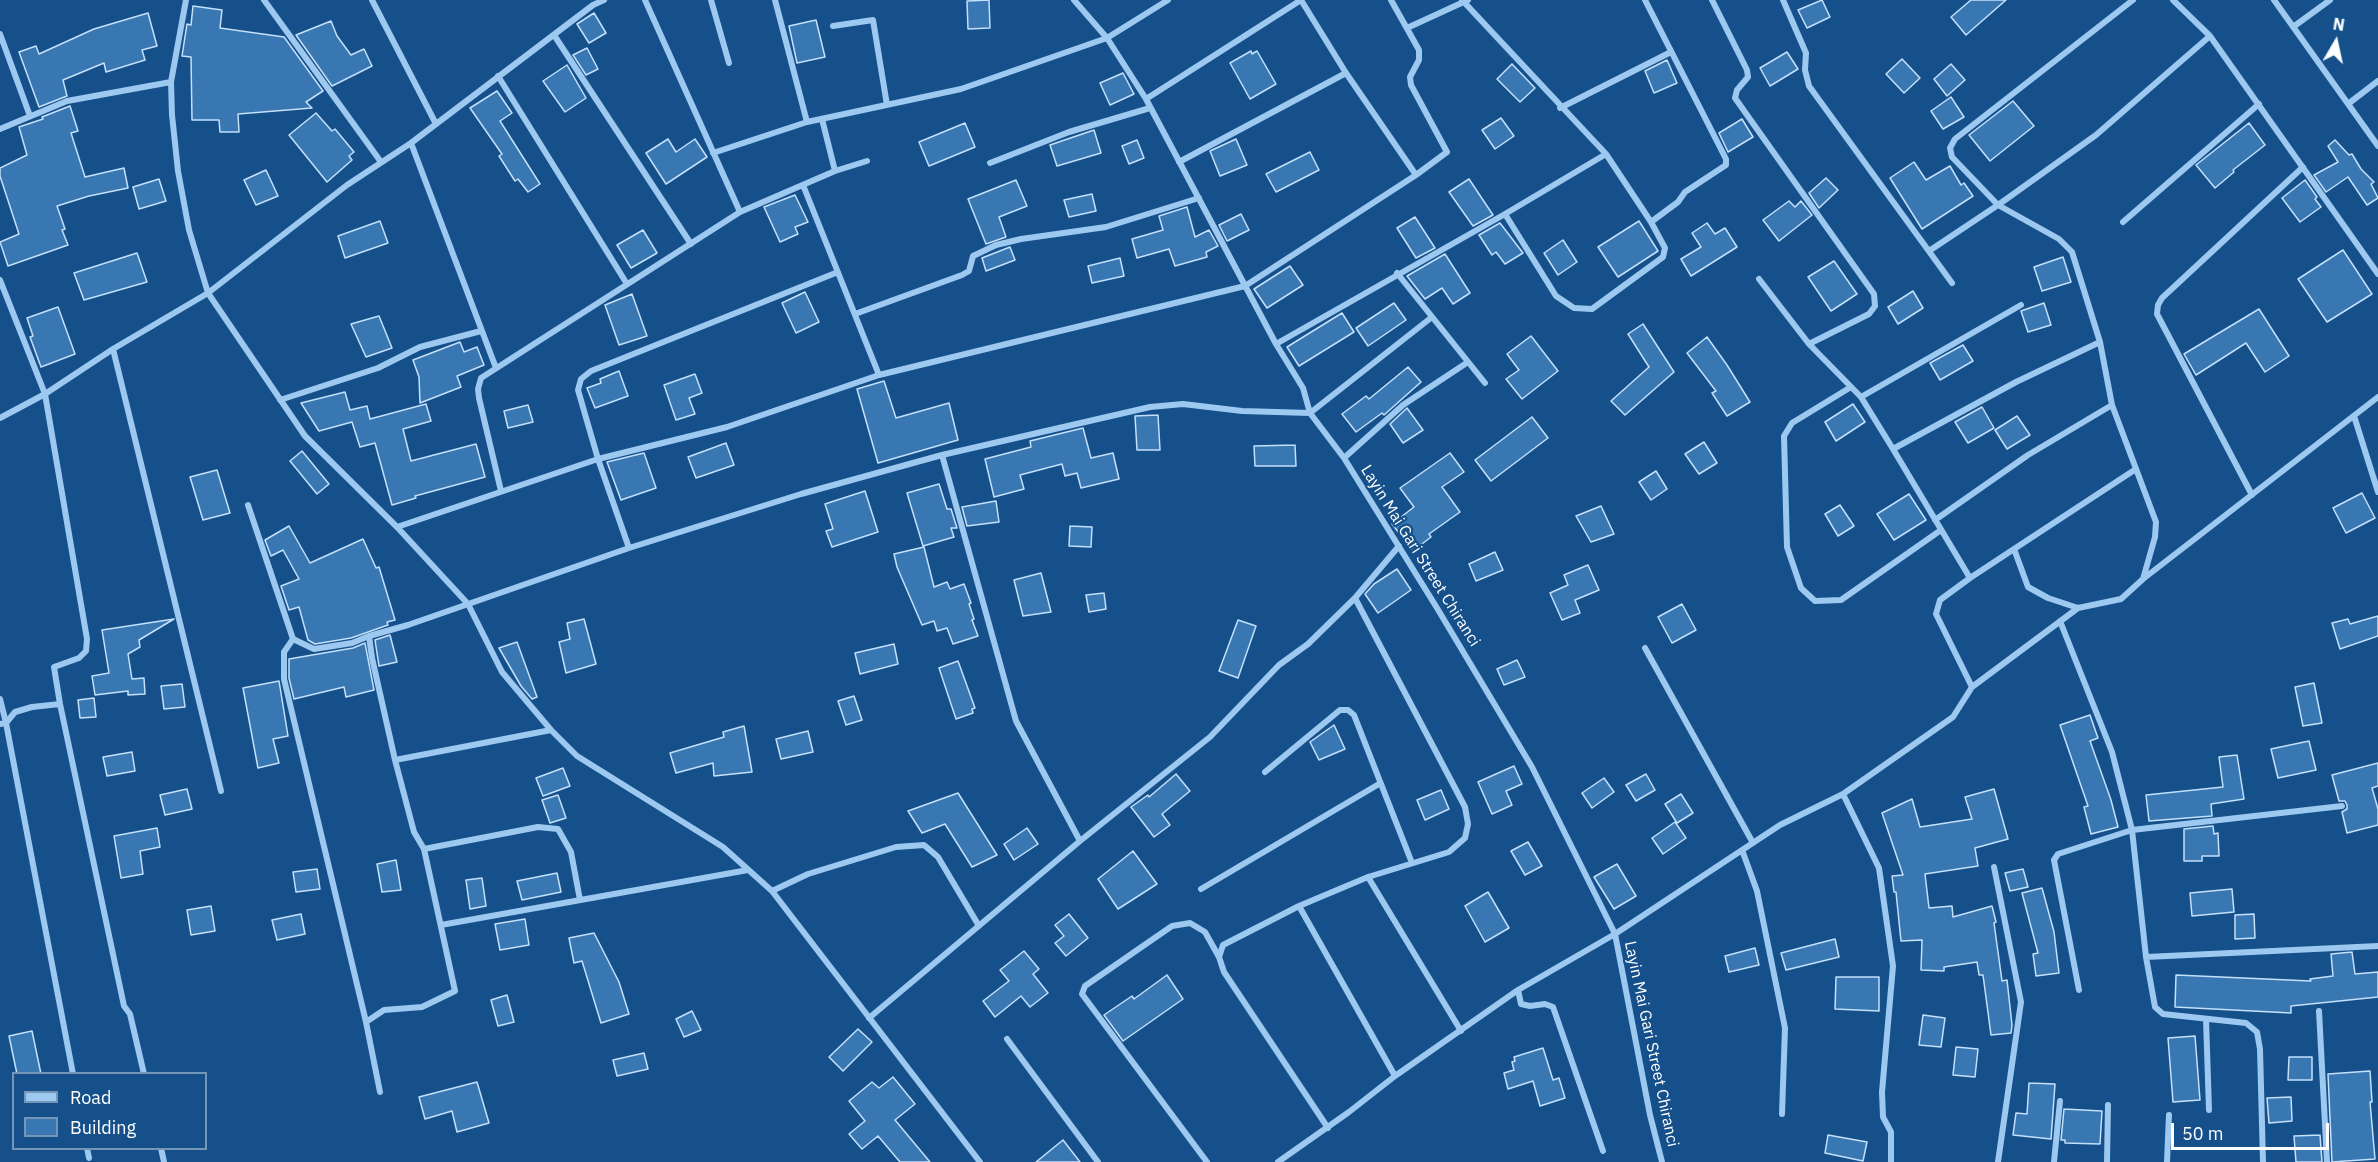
<!DOCTYPE html>
<style>
body{margin:0}
#map{position:relative;width:2378px;height:1162px;overflow:hidden;background:#15508b;font-family:"IBM Plex Sans",sans-serif}
canvas{display:block}
.legend{position:absolute;left:12px;top:1072px;width:195px;height:78px;box-sizing:border-box;background:#15508b;border:2px solid #7396b9;margin:0;padding:8px 10px;list-style:none;font-size:18px;color:#fff}
.legend li{display:flex;align-items:center;gap:12px;height:30px}
.legend b{width:30px;border:2px solid #7396b9}
.north{position:absolute;left:2306px;top:12px;width:60px;height:60px;-webkit-text-stroke:4px #15508b;paint-order:stroke;rotate:9deg;font-size:16px;font-weight:700;line-height:24px;text-align:center;color:#fff}
.north::after{content:'';display:block;margin:auto;width:21px;height:27px;background:#fff;clip-path:polygon(50% 0,100% 100%,50% 72%,0 100%)}
.scale{position:absolute;left:2171px;top:1123px;width:158px;height:27px;box-sizing:border-box;border:3px solid #fff;border-top:0;padding-left:8px;font-size:18px;line-height:21px;white-space:nowrap;color:#fff;-webkit-text-stroke:4px #15508b;paint-order:stroke}
</style>
<div id="map">
<canvas width="2378" height="1162"></canvas>
<ul class="legend">
<li><b style="height:8px;background:#9dc8f0"></b>Road</li>
<li><b style="height:16px;background:#3977b2"></b>Building</li>
</ul>
<div class="north">N</div>
<div class="scale">50 m</div>
</div>
<script>
const context = document.querySelector('canvas').getContext('2d');
context.lineJoin = 'round';
function fill(path, color) {
  context.fillStyle = color;
  context.fill(path, 'evenodd');
}
function shape(rows) {
  const path = new Path2D();
  for (const r of rows) {
    path.moveTo(r[0], r[1]);
    for (let i = 2; i < r.length; i += 2) path.lineTo(r[i], r[i + 1]);
  }
  return path;
}
function stroke(path, color, width, dash) {
  context.strokeStyle = color;
  context.lineWidth = width;
  context.lineCap = dash ? 'butt' : 'round';
  context.setLineDash(dash || []);
  context.stroke(path);
}
function label(font, color, halo, rows, align = 'center') {
  context.font = font + ' "IBM Plex Sans",sans-serif';
  context.lineWidth = 4.5;
  context.setLineDash([]);
  context.textBaseline = 'middle';
  context.strokeStyle = halo;
  context.fillStyle = color;
  for (const [text, x, y, turn = 0] of rows) {
    context.save();
    context.translate(x, y);
    context.rotate((+turn || 0) * Math.PI / 180);
    context.textAlign = isNaN(turn) ? turn : align;
    if (halo) context.strokeText(text, 0, 0);
    context.fillText(text, 0, 0);
    context.restore();
  }
}
const building = shape([
 [989,0,990,28,968,29,967,1,989,0],
 [1822,0,1830,17,1807,28,1798,10,1822,0],
 [1971,0,2006,0,1966,35,1951,17,1971,0],
 [193,6,222,10,220,28,284,37,323,91,306,102,312,108,238,114,239,132,220,132,219,120,192,120,191,57,182,56,187,24,191,25,193,6],
 [148,13,157,46,142,50,145,60,106,72,104,63,63,80,67,96,39,107,19,52,36,46,39,54,94,29,148,13],
 [594,13,606,33,589,43,577,24,594,13],
 [816,20,825,57,797,63,789,26,816,20],
 [331,21,337,36,351,55,364,49,372,66,332,86,296,35,331,21],
 [587,48,598,69,586,75,573,55,587,48],
 [1251,51,1252,54,1257,51,1276,84,1250,99,1230,63,1251,51],
 [1787,52,1798,69,1770,86,1760,68,1787,52],
 [1902,59,1920,78,1904,93,1886,74,1902,59],
 [1667,60,1677,83,1654,93,1645,71,1667,60],
 [1512,64,1535,88,1520,102,1497,79,1512,64],
 [1951,64,1965,80,1947,96,1934,79,1951,64],
 [567,65,586,98,565,112,543,81,567,65],
 [1123,73,1134,94,1110,105,1100,83,1123,73],
 [497,91,512,113,500,121,540,184,528,192,518,179,515,181,499,156,502,154,470,108,497,91],
 [1951,97,1964,117,1943,129,1931,111,1951,97],
 [2013,101,2034,126,1990,161,1969,135,2013,101],
 [70,106,78,131,71,133,85,177,124,168,128,188,89,196,57,206,65,229,62,230,68,245,8,266,0,242,19,234,0,176,0,168,27,155,19,127,43,119,42,117,70,106],
 [316,113,332,131,335,129,354,152,349,156,352,160,327,182,289,135,316,113],
 [1501,118,1514,136,1495,149,1482,130,1501,118],
 [1742,119,1753,137,1728,152,1719,133,1742,119],
 [965,123,975,147,929,166,919,142,965,123],
 [2249,123,2265,145,2233,170,2234,172,2215,188,2196,165,2249,123],
 [1094,130,1101,153,1057,166,1050,145,1094,130],
 [668,139,676,152,695,139,707,157,666,184,646,153,668,139],
 [1236,139,1247,165,1220,176,1210,151,1236,139],
 [1137,140,1144,158,1129,164,1122,146,1137,140],
 [2335,140,2349,155,2352,154,2361,169,2374,182,2371,184,2378,198,2367,205,2348,177,2326,192,2314,175,2338,162,2328,146,2335,140],
 [1310,152,1319,170,1276,192,1266,174,1310,152],
 [1914,162,1926,180,1950,166,1961,185,1964,183,1973,196,1922,229,1890,178,1914,162],
 [266,170,278,196,256,205,244,180,266,170],
 [1826,178,1838,190,1819,208,1809,193,1826,178],
 [159,179,166,201,139,209,133,187,159,179],
 [1469,179,1493,215,1473,226,1449,192,1469,179],
 [1016,180,1027,206,999,217,1006,237,986,244,968,199,1016,180],
 [2305,180,2317,197,2315,199,2321,207,2300,222,2282,198,2305,180],
 [1092,194,1096,211,1069,217,1064,200,1092,194],
 [795,195,808,222,795,227,798,234,780,242,764,207,795,195],
 [1789,201,1795,207,1801,201,1812,215,1779,241,1763,220,1789,201],
 [1187,207,1195,237,1209,230,1218,246,1206,252,1207,257,1175,266,1169,249,1137,258,1132,239,1163,230,1159,216,1187,207],
 [1241,214,1249,230,1227,241,1219,225,1241,214],
 [1415,217,1435,248,1416,258,1397,228,1415,217],
 [380,221,388,243,345,258,338,236,380,221],
 [1639,221,1658,251,1618,277,1598,247,1639,221],
 [1500,223,1523,253,1505,264,1496,252,1492,255,1479,235,1500,223],
 [1707,223,1715,234,1725,228,1737,247,1691,276,1681,259,1701,247,1692,233,1707,223],
 [643,230,657,253,631,268,617,245,643,230],
 [1563,240,1577,262,1558,275,1544,253,1563,240],
 [1010,247,1015,260,986,271,982,258,1010,247],
 [2343,250,2372,294,2327,322,2298,279,2343,250],
 [137,253,147,282,84,300,74,273,137,253],
 [1445,254,1470,293,1453,304,1442,288,1425,299,1407,276,1445,254],
 [2063,257,2071,282,2042,291,2034,267,2063,257],
 [1120,258,1124,276,1092,283,1088,266,1120,258],
 [1834,261,1857,294,1831,311,1808,277,1834,261],
 [1290,266,1303,285,1267,308,1254,289,1290,266],
 [1913,291,1923,308,1898,324,1888,307,1913,291],
 [805,292,819,322,796,333,782,303,805,292],
 [632,294,647,336,619,345,605,305,632,294],
 [1394,303,1406,320,1368,346,1356,328,1394,303],
 [2044,303,2051,325,2028,332,2021,311,2044,303],
 [58,307,75,354,41,367,30,337,33,336,27,318,58,307],
 [2259,309,2289,356,2265,372,2246,343,2196,375,2184,354,2259,309],
 [1342,313,1354,332,1299,366,1287,347,1342,313],
 [379,316,392,348,366,357,351,324,379,316],
 [1643,324,1674,372,1625,415,1611,401,1649,367,1628,334,1643,324],
 [1531,336,1558,371,1522,399,1506,379,1519,370,1507,354,1531,336],
 [1707,337,1727,365,1750,402,1727,416,1712,393,1716,391,1687,353,1707,337],
 [460,342,464,352,477,347,484,365,457,376,461,387,420,403,419,377,413,360,460,342],
 [1963,345,1973,361,1940,380,1930,363,1963,345],
 [1408,367,1421,382,1384,415,1382,413,1356,432,1342,414,1366,396,1369,399,1408,367],
 [619,371,628,396,595,408,587,388,601,383,600,379,619,371],
 [695,374,702,393,689,398,695,414,676,420,664,385,695,374],
 [884,381,896,418,949,403,958,440,878,463,857,389,884,381],
 [345,392,350,410,367,406,370,419,426,404,431,421,403,429,411,461,476,444,485,477,415,496,416,498,392,505,375,443,360,447,352,422,319,431,301,403,345,392],
 [1853,404,1865,422,1836,441,1825,422,1853,404],
 [528,405,533,422,508,428,504,411,528,405],
 [1982,407,1994,428,1968,443,1955,422,1982,407],
 [1407,408,1423,430,1403,443,1390,424,1407,408],
 [1158,415,1160,450,1137,450,1135,416,1158,415],
 [2017,416,2030,435,2007,449,1995,430,2017,416],
 [1532,417,1548,438,1491,481,1475,460,1532,417],
 [1083,428,1091,458,1113,453,1119,479,1081,488,1077,473,1065,476,1062,464,1020,475,1024,489,994,497,985,459,1031,447,1030,441,1083,428],
 [1704,442,1717,463,1699,474,1685,454,1704,442],
 [726,443,734,465,696,478,688,457,726,443],
 [1295,445,1296,466,1255,466,1254,446,1295,445],
 [302,451,329,484,317,494,290,461,302,451],
 [644,453,656,488,621,500,607,462,644,453],
 [1450,453,1464,472,1442,487,1460,512,1429,534,1431,537,1413,551,1392,524,1414,507,1400,488,1450,453],
 [217,470,230,513,203,520,190,477,217,470],
 [1656,471,1667,489,1651,500,1639,482,1656,471],
 [939,484,947,509,951,509,957,528,951,528,954,537,923,546,907,493,939,484],
 [865,491,878,532,832,547,826,531,833,529,825,504,865,491],
 [2362,493,2375,518,2346,533,2333,508,2362,493],
 [1909,494,1926,520,1894,540,1877,514,1909,494],
 [996,501,999,522,967,526,962,507,996,501],
 [1840,505,1854,526,1838,536,1825,514,1840,505],
 [1601,506,1614,534,1591,542,1576,516,1601,506],
 [289,526,310,563,363,539,376,568,379,567,395,620,387,622,388,625,351,638,315,644,308,640,299,607,289,610,281,586,299,579,283,550,271,556,265,540,289,526],
 [1070,526,1092,527,1091,547,1069,546,1070,526],
 [924,547,934,587,947,582,950,589,964,584,971,603,969,604,974,619,972,620,978,636,953,644,947,628,937,631,934,621,922,625,897,567,894,554,924,547],
 [1495,552,1503,570,1476,581,1469,564,1495,552],
 [1588,565,1599,590,1575,600,1580,613,1562,620,1550,593,1568,585,1564,575,1588,565],
 [1397,569,1411,590,1378,613,1365,594,1374,584,1397,569],
 [1041,573,1051,612,1023,616,1014,580,1041,573],
 [1104,593,1106,609,1089,612,1086,595,1104,593],
 [1682,604,1696,630,1672,643,1658,617,1682,604],
 [2378,616,2378,636,2340,649,2332,623,2348,619,2350,624,2378,616],
 [174,619,139,640,140,647,128,654,132,679,144,678,145,694,128,695,128,691,95,695,92,676,109,673,102,630,174,619],
 [584,619,596,664,566,673,559,642,570,639,567,623,584,619],
 [1238,620,1256,626,1238,678,1219,671,1238,620],
 [390,635,397,662,379,666,375,640,390,635],
 [517,642,537,697,532,699,521,686,499,648,517,642],
 [365,643,374,690,346,697,344,687,294,699,289,678,289,659,353,648,365,643],
 [894,644,898,664,860,674,855,653,894,644],
 [1517,660,1525,677,1504,685,1497,669,1517,660],
 [958,661,975,708,972,709,973,713,956,719,939,668,958,661],
 [279,681,288,736,273,739,279,763,258,768,243,688,279,681],
 [2314,683,2322,723,2303,726,2295,687,2314,683],
 [182,684,185,707,164,709,161,686,182,684],
 [854,696,862,720,846,725,838,701,854,696],
 [94,698,96,717,80,718,78,700,94,698],
 [2090,715,2098,738,2090,741,2111,800,2118,827,2091,834,2084,807,2088,806,2060,725,2090,715],
 [1334,725,1345,749,1319,760,1310,742,1334,725],
 [744,726,752,772,714,776,713,763,676,773,670,753,724,737,723,732,744,726],
 [808,731,813,752,781,759,776,739,808,731],
 [2309,741,2316,770,2278,778,2271,749,2309,741],
 [132,752,135,771,107,776,103,757,132,752],
 [2237,755,2244,799,2211,804,2212,816,2149,821,2146,795,2223,787,2219,757,2237,755],
 [2378,763,2378,786,2372,788,2378,809,2378,825,2347,833,2342,812,2347,809,2347,805,2345,801,2339,801,2332,775,2378,763],
 [1514,766,1522,784,1506,791,1512,805,1492,814,1478,782,1514,766],
 [563,768,570,786,543,796,536,778,563,768],
 [1176,774,1190,791,1162,814,1170,825,1154,837,1131,807,1148,795,1149,797,1176,774],
 [1646,774,1655,790,1636,801,1626,785,1646,774],
 [1604,778,1614,792,1592,808,1582,793,1604,778],
 [187,789,192,809,165,815,160,795,187,789],
 [1994,789,2008,839,1975,848,1978,866,1925,874,1929,908,1952,906,1953,917,1992,906,1996,922,1994,923,2002,981,2007,980,2012,1025,2011,1033,1991,1035,1983,975,1979,975,1977,962,1944,967,1944,971,1921,970,1922,940,1901,941,1896,892,1894,892,1892,876,1903,875,1882,813,1912,799,1920,827,1972,819,1965,797,1994,789],
 [1441,790,1449,809,1425,820,1417,800,1441,790],
 [958,793,997,855,972,867,945,824,922,833,908,811,958,793],
 [1681,794,1693,813,1677,823,1665,804,1681,794],
 [558,795,566,818,550,823,542,800,558,795],
 [1675,822,1686,838,1663,854,1652,838,1675,822],
 [2213,826,2214,834,2218,833,2219,856,2202,856,2202,861,2184,861,2184,829,2213,826],
 [157,828,160,847,140,851,143,874,121,878,114,836,157,828],
 [1027,828,1038,844,1014,860,1004,844,1027,828],
 [1528,842,1542,866,1525,875,1511,851,1528,842],
 [1133,851,1157,884,1118,909,1098,879,1133,851],
 [396,860,401,890,382,892,377,864,396,860],
 [1617,864,1636,896,1614,909,1594,877,1617,864],
 [317,869,320,889,296,892,293,872,317,869],
 [2023,869,2028,887,2010,891,2005,873,2023,869],
 [557,873,561,892,522,900,517,881,557,873],
 [482,878,486,906,470,909,466,880,482,878],
 [2042,888,2054,932,2059,973,2036,976,2033,954,2038,953,2022,893,2042,888],
 [2232,889,2234,912,2192,916,2190,893,2232,889],
 [1488,892,1509,928,1485,942,1465,906,1488,892],
 [211,906,215,931,191,935,187,910,211,906],
 [301,914,305,934,277,940,272,920,301,914],
 [1069,914,1088,938,1066,956,1055,943,1064,936,1055,925,1069,914],
 [2254,914,2255,938,2235,939,2235,915,2254,914],
 [525,919,529,945,500,950,495,924,525,919],
 [594,933,619,982,629,1014,601,1023,582,961,574,963,569,938,594,933],
 [1835,939,1839,957,1786,970,1781,953,1835,939],
 [1755,948,1759,965,1729,972,1725,956,1755,948],
 [1024,951,1039,969,1033,974,1048,993,1030,1007,1021,996,995,1017,983,1001,1009,981,1000,970,1024,951],
 [2352,952,2355,974,2378,972,2378,997,2291,1006,2291,1013,2175,1007,2176,975,2311,981,2310,979,2333,976,2331,954,2352,952],
 [1167,975,1183,999,1123,1041,1104,1015,1132,996,1134,999,1167,975],
 [1836,977,1879,977,1879,1011,1835,1009,1836,977],
 [507,995,514,1022,498,1026,491,1000,507,995],
 [692,1011,701,1030,684,1037,676,1019,692,1011],
 [1923,1015,1945,1018,1941,1047,1919,1045,1923,1015],
 [858,1029,872,1042,843,1071,829,1057,858,1029],
 [32,1031,41,1074,17,1074,9,1036,32,1031],
 [2195,1036,2200,1100,2173,1102,2168,1038,2195,1036],
 [1956,1047,1978,1049,1975,1077,1953,1075,1956,1047],
 [1543,1048,1553,1080,1559,1078,1565,1098,1540,1106,1533,1081,1508,1089,1504,1073,1514,1070,1512,1062,1515,1061,1514,1057,1543,1048],
 [644,1053,648,1069,617,1076,613,1060,644,1053],
 [2289,1057,2312,1057,2312,1080,2288,1080,2289,1057],
 [2370,1071,2372,1102,2370,1102,2375,1159,2332,1162,2328,1074,2370,1071],
 [893,1077,915,1104,895,1120,930,1162,900,1162,878,1136,862,1149,849,1134,865,1121,849,1101,872,1082,879,1088,893,1077],
 [477,1082,489,1123,457,1132,452,1111,425,1119,419,1097,477,1082],
 [2029,1083,2055,1084,2051,1139,2013,1135,2016,1113,2027,1114,2029,1083],
 [2291,1097,2292,1121,2269,1123,2267,1098,2291,1097],
 [2064,1109,2102,1111,2100,1144,2065,1143,2065,1140,2061,1140,2064,1109],
 [1828,1135,1867,1142,1863,1161,1825,1153,1828,1135],
 [2320,1135,2322,1162,2296,1162,2294,1136,2320,1135],
 [1063,1140,1080,1162,1036,1162,1063,1140]
]);
fill(building, '#3977b2');
stroke(building, '#c4e0fb', 1.5);
stroke(shape([
 [186,0,171,82,172,115,178,171,189,230,208,293,305,436,397,527,468,604,502,672,551,730,577,756,723,847,772,891,980,1162],
 [264,0,381,162],
 [372,0,436,124],
 [645,0,740,212],
 [711,0,729,63],
 [775,0,807,122],
 [1074,0,1107,38,1146,99,1276,344,1303,388,1310,413,1344,458,1437,608,1532,767,1615,934,1650,1115,1662,1162],
 [1301,0,1346,73,1416,175],
 [1462,0,1606,154,1651,222,1665,248,1663,257,1592,309,1574,308,1556,296,1505,214],
 [1645,0,1726,159,1726,165,1685,192,1678,202,1651,222],
 [1712,0,1747,70,1748,77,1737,90,1735,98,1874,294,1875,306,1869,314,1809,344,1861,397,1893,449,2016,382,2100,342],
 [1783,0,1806,53,1805,70,1809,86,1952,283],
 [2133,0,1955,139,1950,148,1952,157,1998,205,2059,239,2072,252,2100,342,2112,405,2156,522,2155,537,2143,579],
 [2173,0,2210,36,2378,274],
 [2274,0,2378,146],
 [833,26,873,20,887,105],
 [2293,27,2330,0],
 [1407,28,1468,0],
 [0,34,30,116],
 [554,35,691,244],
 [498,76,627,284],
 [1146,99,1301,0],
 [2348,104,2378,81],
 [1560,108,1671,52],
 [822,119,835,171],
 [0,129,67,101,171,82],
 [411,143,496,368],
 [713,153,807,122,961,89,1107,38,1168,0],
 [1179,162,1346,73],
 [990,163,1069,132,1150,108],
 [803,185,879,375],
 [2123,222,2259,104],
 [1929,251,1998,205,2096,135,2210,36],
 [1397,273,1485,383],
 [1759,279,1809,344],
 [0,280,45,394,87,639,86,651,79,658,54,667,60,704,124,1006,130,1014,144,1074],
 [855,314,962,275,969,271,973,256,996,245,1021,239,1106,227,1199,198],
 [1276,344,1505,214,1606,154],
 [113,349,221,791],
 [1851,387,1792,423,1784,436,1787,547,1801,588,1815,601,1841,600,1941,530],
 [1861,397,2021,305],
 [280,400,378,368,420,347,481,331],
 [2354,416,2378,492],
 [0,418,45,394,113,349,208,293,347,185,411,143,593,5,604,0],
 [1893,449,1970,578],
 [942,455,1016,721,1080,841],
 [1344,458,1403,405,1468,362],
 [501,491,479,398,478,389,481,378,740,212,835,171,867,161],
 [2252,495,2157,314,2158,305,2162,298,2303,167],
 [248,505,293,639,284,652,284,679,366,1022],
 [1935,520,2028,455,2112,405],
 [397,527,598,459,727,427,879,375,1245,286,1416,175,1447,152,1411,85,1410,77,1419,60,1419,50,1391,0],
 [629,548,598,459,578,390,581,379,591,371,838,272],
 [2014,549,2136,469],
 [2060,621,2112,752,2132,830,2146,957,2155,1007,2163,1014,2246,1023,2257,1032,2260,1049,2263,1162],
 [293,639,314,649,352,643,369,636],
 [1645,648,1753,843],
 [1972,687,1936,614,1940,600,1970,578,2014,549,2028,587,2048,598,2078,608,2121,599,2143,579,2378,397],
 [0,699,6,723,0,724],
 [60,704,32,707,15,712,6,723,73,1074],
 [395,760,551,730],
 [1265,772,1340,710,1348,710,1354,715,1412,863],
 [1843,794,1879,868,1893,966,1882,1092,1883,1117,1891,1132,1891,1162],
 [424,849,538,827,558,829,571,852,580,900],
 [1742,850,1757,891,1785,1028,1782,1114],
 [1994,867,2021,1002,1998,1162],
 [1368,877,1461,1031],
 [1201,889,1379,784],
 [772,891,808,874,896,847,924,845,938,857,979,926],
 [1299,906,1395,1076],
 [441,925,748,870],
 [1219,957,1223,945,1299,906,1368,877,1449,852,1465,838,1468,824,1465,807,1355,598],
 [2146,957,2378,946],
 [1518,990,1521,1004,1530,1006,1545,1004,1553,1007,1603,1151],
 [2079,990,2054,860,2058,854,2132,830,2342,806],
 [2319,1011,2327,1162],
 [869,1018,1080,841,1210,737,1279,665,1308,644,1355,598,1399,546],
 [2206,1019,2209,1110],
 [1007,1039,1098,1162],
 [380,1092,366,1022,384,1010,422,1007,455,991,424,849,414,832,395,760,372,658,369,636,408,625,629,548,801,494,942,455,1150,407,1183,404,1242,411,1310,413,1432,317],
 [87,1148,89,1158],
 [161,1148,164,1162],
 [1207,1162,1082,994,1085,986,1172,926,1190,923,1205,932,1219,957,1224,972,1328,1128],
 [1278,1162,1349,1112,1395,1076,1518,990,1615,934,1780,825,1843,794,1953,717,1972,687,2078,608],
 [2054,1162,2060,1101],
 [2107,1162,2108,1105],
 [2167,1162,2169,1115]
]), '#9dc8f0', 6);
label('16px', '#fff', '#15508b', [
 ["Layin Mai Gari Street Chiranci",1420,556,58],
 ["Layin Mai Gari Street Chiranci",1651,1044,78]
]);
</script>
